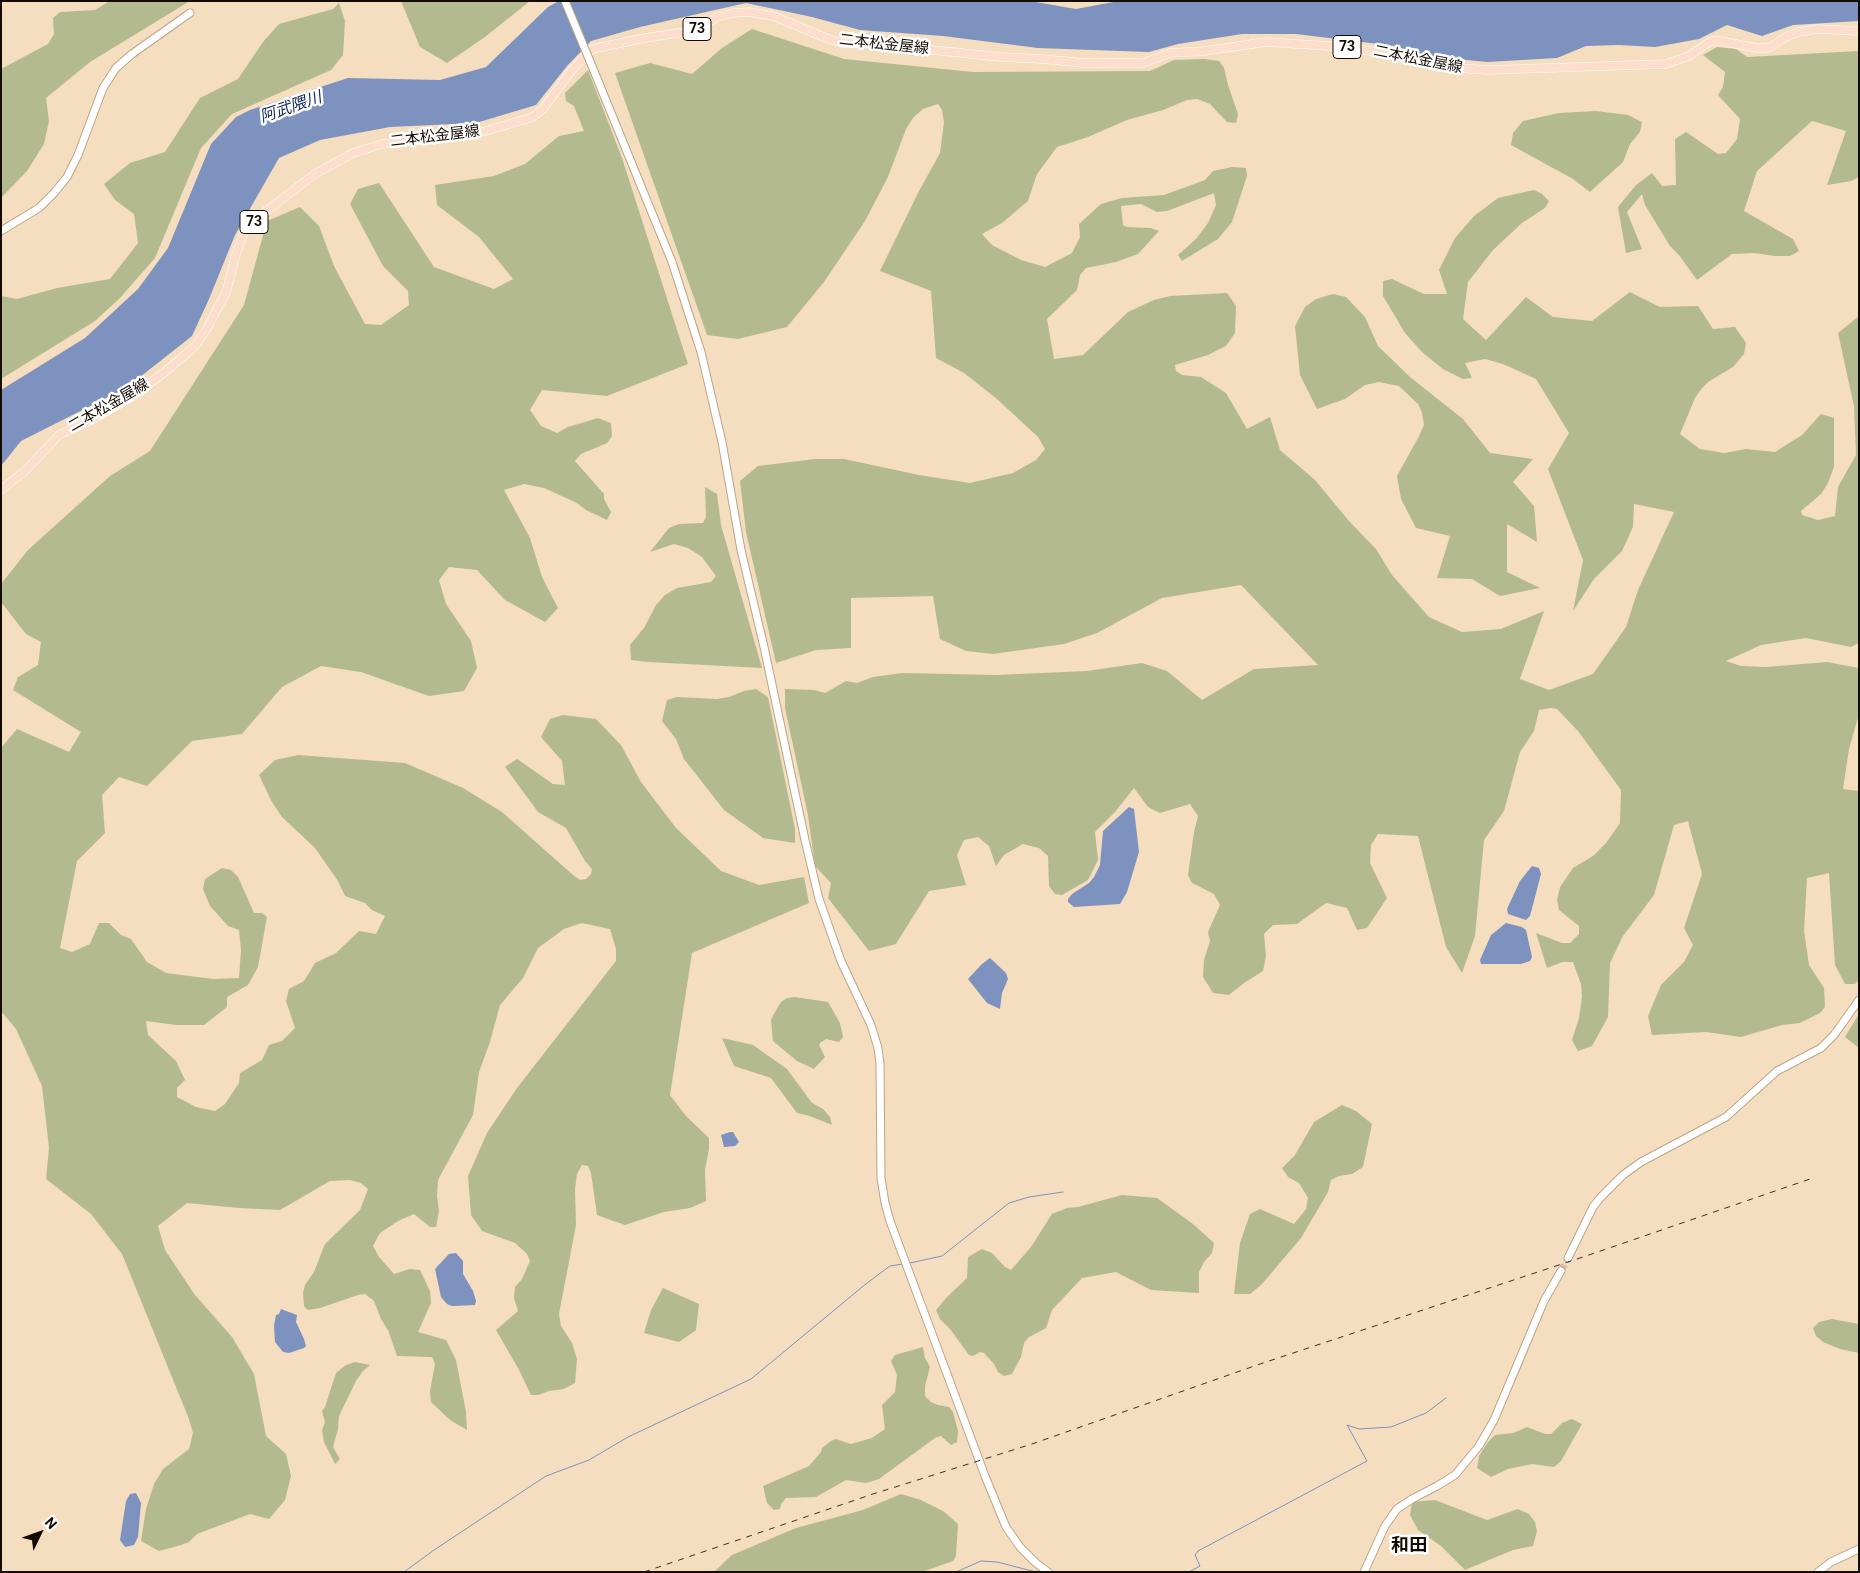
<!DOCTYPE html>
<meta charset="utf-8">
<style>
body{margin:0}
#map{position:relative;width:1860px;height:1573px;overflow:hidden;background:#f5ddbf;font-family:Roboto,sans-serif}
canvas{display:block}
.frame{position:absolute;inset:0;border:2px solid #140c03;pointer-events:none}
.north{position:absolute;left:15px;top:1508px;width:50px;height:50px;-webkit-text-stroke:4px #fff;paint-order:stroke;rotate:48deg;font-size:14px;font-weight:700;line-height:20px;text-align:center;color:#140c03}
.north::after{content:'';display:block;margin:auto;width:18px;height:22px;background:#140c03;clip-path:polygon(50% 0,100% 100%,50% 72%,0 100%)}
</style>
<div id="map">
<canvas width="1860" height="1573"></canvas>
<div class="frame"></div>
<div class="north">N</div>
</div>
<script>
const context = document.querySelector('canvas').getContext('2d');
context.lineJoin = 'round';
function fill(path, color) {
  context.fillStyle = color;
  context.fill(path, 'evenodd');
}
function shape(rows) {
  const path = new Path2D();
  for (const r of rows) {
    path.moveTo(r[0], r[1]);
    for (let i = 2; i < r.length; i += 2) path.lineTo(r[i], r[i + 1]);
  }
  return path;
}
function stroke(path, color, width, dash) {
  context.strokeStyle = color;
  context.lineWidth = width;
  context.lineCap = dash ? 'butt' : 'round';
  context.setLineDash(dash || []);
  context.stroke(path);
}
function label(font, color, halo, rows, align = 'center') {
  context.font = font + ' Roboto,"Noto Sans JP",sans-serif';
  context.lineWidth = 5;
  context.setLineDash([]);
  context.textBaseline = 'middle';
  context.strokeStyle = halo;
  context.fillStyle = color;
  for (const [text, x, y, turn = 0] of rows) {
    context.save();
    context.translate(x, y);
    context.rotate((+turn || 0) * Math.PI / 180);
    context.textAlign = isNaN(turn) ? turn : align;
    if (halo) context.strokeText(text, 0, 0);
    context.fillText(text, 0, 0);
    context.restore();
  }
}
fill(shape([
 [110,1,190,1,90,62,46,98,49,121,44,144,27,171,1,198,1,69,48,44,54,34,53,18,60,12,95,10],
 [401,1,530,1,485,37,447,63,420,47],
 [339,3,345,21,343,55,331,70,232,114,201,148,155,258,120,298,95,321,1,379,1,296,17,299,57,288,110,279,138,243,134,214,115,200,104,184,130,163,165,152,200,98,238,79,263,42,279,24,333,9],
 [752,29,844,59,973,72,1150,71,1174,60,1204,59,1219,61,1224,68,1228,85,1238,114,1236,123,1227,122,1210,104,1197,99,1187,100,1163,110,1127,120,1088,137,1057,147,1037,174,1028,201,1002,223,982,234,992,245,1021,260,1045,267,1072,253,1080,237,1079,224,1101,204,1122,198,1164,195,1205,180,1213,171,1232,167,1246,168,1247,176,1232,222,1218,239,1182,261,1178,255,1196,239,1208,223,1216,205,1214,193,1167,211,1157,212,1141,204,1121,206,1123,225,1127,227,1151,228,1159,231,1138,254,1116,262,1086,268,1080,275,1077,290,1047,319,1054,359,1083,355,1128,312,1154,300,1170,296,1227,293,1236,306,1235,333,1226,346,1208,355,1175,365,1176,371,1182,375,1201,377,1226,393,1247,429,1270,417,1280,450,1315,480,1349,521,1376,549,1392,575,1429,617,1462,632,1501,629,1544,611,1520,679,1549,690,1593,674,1626,627,1638,590,1674,512,1634,504,1633,527,1622,551,1594,579,1573,611,1583,560,1548,469,1569,433,1536,379,1503,364,1485,359,1465,363,1472,378,1463,379,1443,369,1423,353,1405,333,1383,296,1383,281,1392,279,1424,294,1447,294,1439,270,1455,238,1474,216,1498,198,1534,190,1542,194,1549,201,1545,208,1522,223,1493,250,1468,282,1463,319,1486,340,1526,297,1553,317,1592,321,1630,292,1660,307,1698,306,1713,329,1735,327,1746,343,1744,354,1733,367,1708,382,1702,388,1695,398,1680,434,1700,449,1724,453,1746,449,1775,452,1802,435,1821,414,1834,418,1834,467,1828,483,1821,494,1801,511,1802,515,1818,520,1835,516,1838,487,1856,455,1854,406,1838,333,1859,316,1859,643,1851,647,1806,638,1761,645,1726,661,1741,666,1766,667,1827,662,1859,668,1859,714,1849,749,1843,789,1859,791,1859,980,1855,984,1845,984,1835,965,1829,873,1807,878,1804,931,1809,965,1824,988,1825,1007,1820,1013,1800,1023,1782,1025,1741,1037,1706,1032,1652,1035,1648,1016,1661,985,1684,962,1693,945,1684,928,1702,874,1688,821,1674,825,1654,895,1623,936,1610,963,1608,1017,1592,1046,1578,1051,1572,1040,1579,1018,1582,997,1581,984,1573,962,1562,962,1547,968,1536,933,1562,943,1570,943,1579,934,1579,926,1559,910,1557,900,1560,887,1573,868,1593,856,1606,843,1620,823,1621,790,1578,731,1557,709,1551,708,1539,710,1534,731,1520,752,1504,811,1484,840,1475,936,1462,973,1446,947,1418,836,1378,834,1371,845,1370,863,1387,898,1367,928,1357,930,1347,908,1326,903,1297,924,1273,925,1264,934,1266,956,1263,971,1244,983,1229,995,1213,993,1203,977,1204,960,1210,941,1208,932,1220,905,1214,894,1192,883,1188,875,1194,832,1198,816,1190,804,1160,813,1148,807,1134,788,1115,812,1095,832,1098,860,1088,880,1062,895,1055,894,1049,886,1048,856,1039,848,1023,844,1004,855,996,866,989,846,978,837,964,840,957,855,966,885,929,891,896,944,869,951,828,898,831,883,815,866,808,815,785,708,785,689,814,690,825,693,846,681,857,683,873,677,902,673,996,675,1087,671,1142,663,1167,671,1202,700,1254,669,1318,665,1241,585,1162,598,1097,633,1064,644,993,654,966,651,940,639,933,596,851,598,851,648,816,650,776,663,746,532,740,481,758,466,815,459,844,459,919,475,970,483,1013,473,1036,460,1045,449,1038,437,997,399,964,373,936,358,931,291,880,271,918,193,940,153,944,122,942,110,938,104,923,109,913,118,906,129,888,177,865,221,824,282,787,327,738,339,707,335,615,73,650,63,692,74,722,48],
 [1717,47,1736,49,1747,57,1859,51,1859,177,1851,181,1827,185,1846,131,1812,121,1757,171,1744,211,1793,239,1799,251,1790,256,1775,256,1754,253,1732,254,1697,280,1679,255,1670,246,1645,205,1642,194,1627,212,1642,249,1626,253,1618,207,1636,185,1652,173,1662,186,1676,185,1675,139,1686,132,1718,154,1726,153,1737,139,1740,119,1718,95,1723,87,1725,72,1703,55],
 [588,70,622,158,688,364,607,396,542,390,530,410,541,426,557,433,568,427,598,418,611,423,612,436,607,443,581,454,575,461,604,494,604,499,611,512,607,520,586,510,577,503,544,488,524,484,504,490,530,538,542,577,558,608,545,622,505,600,477,570,449,567,439,580,446,604,471,641,477,668,464,691,429,696,361,672,321,666,282,687,242,734,192,741,147,786,119,777,102,795,105,833,77,861,60,948,72,952,90,944,99,923,109,923,121,935,131,939,147,962,166,973,213,979,239,978,241,950,239,930,228,926,210,906,203,889,205,879,222,868,231,870,238,877,254,913,262,913,267,917,258,967,248,985,227,997,227,1007,204,1025,176,1025,146,1021,148,1035,176,1061,185,1080,177,1088,177,1097,196,1107,215,1111,225,1104,239,1083,240,1073,262,1060,269,1045,282,1041,295,1028,286,1001,289,989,304,981,315,963,336,953,359,931,376,934,385,916,372,910,365,903,345,896,338,881,315,848,282,817,272,802,259,775,275,760,298,755,405,763,463,788,502,812,573,875,580,880,586,879,591,874,592,869,585,861,566,828,538,812,505,767,517,759,553,784,565,785,562,761,541,737,550,719,563,715,596,719,621,745,641,782,676,828,721,871,759,885,804,877,809,903,692,953,670,1095,686,1116,709,1138,709,1149,705,1170,706,1201,690,1208,664,1212,625,1225,597,1215,591,1173,588,1166,582,1165,577,1174,575,1189,576,1225,559,1314,561,1326,572,1343,577,1359,575,1383,564,1389,549,1391,538,1395,531,1395,518,1368,496,1330,518,1311,514,1298,515,1287,522,1279,530,1261,527,1254,515,1243,482,1231,471,1215,468,1176,487,1133,517,1088,616,961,616,949,610,929,582,923,564,929,538,948,523,978,500,1005,490,1042,479,1072,473,1115,438,1180,437,1196,439,1211,436,1227,430,1227,414,1214,398,1221,380,1233,373,1246,379,1257,394,1274,410,1269,420,1270,430,1291,431,1303,418,1332,446,1340,456,1360,466,1412,467,1430,450,1420,431,1402,430,1391,435,1364,432,1357,397,1356,388,1330,381,1319,374,1301,365,1294,358,1295,320,1308,308,1310,304,1306,303,1293,305,1285,314,1272,325,1244,360,1210,368,1189,361,1183,350,1180,330,1181,280,1210,239,1208,187,1203,158,1226,165,1250,195,1295,232,1337,254,1374,266,1436,286,1454,291,1476,285,1500,269,1519,250,1514,197,1534,189,1542,181,1545,159,1551,141,1541,146,1509,154,1484,163,1469,189,1449,193,1433,189,1419,122,1254,91,1214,46,1179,49,1148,42,1086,16,1029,1,1011,1,748,17,729,69,752,81,732,13,690,18,677,38,665,41,642,26,634,1,602,1,584,28,550,110,476,150,451,244,305,267,221,300,207,319,226,334,266,365,324,381,325,409,305,408,291,383,266,350,204,358,189,379,183,434,267,494,289,513,279,479,237,437,205,435,185,494,176,525,164,559,136,584,131,574,106,566,101,565,93],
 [1596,111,1628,115,1642,122,1640,132,1630,144,1623,162,1590,192,1573,179,1511,145,1513,133,1523,121,1559,113],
 [1333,294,1346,297,1365,317,1378,346,1410,377,1463,419,1490,453,1533,459,1513,482,1534,506,1537,542,1507,524,1507,572,1540,588,1500,596,1472,579,1437,578,1450,536,1416,528,1401,499,1397,476,1418,438,1424,425,1422,413,1418,404,1399,386,1379,382,1365,385,1345,399,1317,409,1300,375,1295,326,1305,307,1316,299],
 [705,487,717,494,721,525,762,668,648,662,631,660,630,645,644,628,656,605,665,595,677,588,711,582,716,576,702,557,688,548,674,544,650,552,669,528,679,524,703,523,706,517],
 [756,689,768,697,795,829,795,843,763,838,724,810,684,759,676,739,662,721,667,700,677,697,717,699,729,697,744,691],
 [795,997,828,1002,840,1023,843,1037,839,1042,826,1039,820,1043,819,1045,825,1057,814,1069,797,1061,773,1041,771,1020,775,1012,781,1002,787,998],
 [1859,1014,1859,1048,1845,1037],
 [722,1038,753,1045,787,1069,812,1103,823,1109,830,1117,832,1125,810,1116,797,1113,771,1078,734,1066],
 [1342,1105,1356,1111,1372,1124,1363,1167,1352,1174,1339,1176,1331,1180,1328,1192,1301,1238,1262,1284,1250,1294,1234,1294,1240,1243,1250,1214,1260,1209,1294,1224,1306,1209,1308,1198,1299,1183,1288,1177,1282,1168,1295,1155,1314,1122],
 [1122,1195,1157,1198,1193,1224,1214,1243,1212,1253,1204,1262,1199,1272,1199,1293,1151,1290,1116,1272,1082,1278,1052,1310,1046,1328,1029,1337,1024,1343,1021,1357,1012,1374,1004,1376,998,1372,994,1364,984,1353,980,1352,973,1356,969,1355,950,1329,940,1319,936,1310,947,1297,967,1278,968,1257,982,1249,992,1253,1005,1267,1011,1270,1031,1247,1052,1214,1067,1208,1078,1207],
 [663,1288,699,1304,696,1330,679,1342,644,1333,651,1310],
 [1832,1319,1859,1324,1859,1353,1840,1349,1823,1342,1816,1336,1813,1328,1819,1322],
 [923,1347,925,1358,930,1367,925,1386,925,1396,931,1402,938,1405,949,1407,953,1412,958,1431,957,1442,951,1445,941,1436,935,1438,879,1479,866,1483,846,1480,816,1497,786,1498,781,1504,780,1509,774,1510,767,1503,763,1486,809,1466,821,1452,822,1448,831,1441,836,1439,851,1444,872,1438,885,1429,882,1405,895,1392,897,1375,891,1361,895,1355],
 [355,1362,370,1365,362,1372,356,1381,339,1416,338,1429,333,1447,340,1459,335,1464,324,1442,322,1430,325,1422,322,1411,325,1407,336,1373,346,1365],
 [1572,1419,1582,1424,1561,1461,1554,1467,1532,1464,1508,1469,1491,1477,1477,1468,1479,1456,1488,1442,1495,1435,1513,1433,1527,1427,1545,1434,1551,1434,1562,1423],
 [901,1494,921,1500,943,1511,958,1524,956,1556,953,1561,922,1572,714,1572,732,1555,796,1528,863,1510],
 [1435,1500,1487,1520,1518,1509,1529,1514,1535,1522,1537,1531,1533,1546,1513,1550,1465,1570,1441,1546,1418,1530,1410,1515,1412,1502]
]), '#b3ba90');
fill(shape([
 [559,1,1030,1,1076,9,1119,1,1859,1,1859,21,1793,25,1762,36,1727,25,1699,39,1655,47,1619,45,1586,46,1557,58,1487,62,1427,56,1395,46,1296,34,1242,34,1178,44,1149,52,1038,48,943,36,860,30,812,17,746,3,640,27,591,41,567,66,536,105,476,123,390,127,320,140,279,158,235,235,209,299,192,336,126,388,21,441,1,466,1,390,85,338,138,289,168,248,211,144,236,117,250,110,348,78,440,80,486,67,548,7],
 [1129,807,1134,809,1139,852,1127,892,1120,904,1074,907,1068,902,1068,899,1072,894,1089,883,1094,877,1100,865,1103,831],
 [1532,866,1539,868,1541,874,1530,916,1526,920,1508,914,1507,909,1520,881],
 [1506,923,1522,927,1526,930,1532,957,1530,961,1521,964,1481,964,1480,960,1491,935],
 [990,958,1006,973,1008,979,1002,993,1000,1009,987,1003,968,979,982,964],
 [730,1132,733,1132,739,1142,735,1146,724,1147,721,1135],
 [456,1253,463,1261,463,1274,473,1291,476,1301,475,1305,452,1306,447,1304,441,1297,435,1269,449,1254],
 [281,1309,297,1315,296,1322,304,1339,306,1346,304,1348,289,1353,283,1352,275,1342,274,1326,276,1315,279,1314],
 [136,1493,141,1503,138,1537,134,1545,125,1547,120,1540,126,1501,130,1494]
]), '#7d92be');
stroke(shape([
 [910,1263,942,1256,1009,1203,1029,1197,1063,1192],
 [404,1572,434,1550,546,1476,589,1460,628,1437,751,1379,867,1283,890,1266,903,1264],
 [956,1572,981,1561,997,1562,1036,1572],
 [1189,1572,1200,1566,1195,1555,1198,1551,1367,1461,1347,1425,1359,1429,1391,1427,1426,1413,1446,1398]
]), '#7d92be', 1);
stroke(shape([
 [1561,1271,1568,1258]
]), '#d3bea3', 7, [7, 3.5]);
const secondary = shape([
 [594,71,672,262,701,352,722,442,741,550,764,647,805,840,819,899,841,961,871,1025,878,1048,880,1064,881,1178,885,1203,890,1221,985,1476,1006,1527,1020,1547,1036,1563,1048,1572],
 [1,231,39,208,54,193,67,177,78,155,103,88,116,68,132,54,190,13],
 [1568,1258,1593,1207,1600,1198,1623,1175,1641,1162,1726,1117,1777,1071,1821,1048,1834,1035,1859,1000],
 [1364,1572,1385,1526,1397,1509,1412,1499,1437,1486,1455,1475,1479,1446,1494,1420,1544,1301,1561,1271],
 [1818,1572,1831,1562,1859,1549]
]);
const primary = shape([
 [1,490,25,471,59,435,91,420,128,399,165,372,195,346,207,329,218,307,226,293,236,254,244,233,249,225,266,211,315,174,353,153,382,144,472,135,533,117,543,109,571,71,592,49,645,38,685,32,701,28,717,17,733,13,749,12,773,16,826,38,842,43,876,44,1000,57,1042,59,1084,63,1143,63,1170,53,1204,51,1266,42,1344,47,1396,55,1409,60,1439,67,1488,70,1666,64,1689,56,1711,41,1720,41,1758,48,1769,48,1788,36,1799,32,1817,29,1859,31]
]);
stroke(secondary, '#bca588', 9);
stroke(primary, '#fff', 9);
stroke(secondary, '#fff', 7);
stroke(primary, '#fdddcb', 8);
stroke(shape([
 [644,1572,873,1494,1032,1444,1260,1364,1586,1256,1810,1179]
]), '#3a2f23', 1, [6, 6]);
const secondaryBridge = shape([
 [565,1,594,71]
]);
stroke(secondaryBridge, '#bca588', 9, []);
stroke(secondaryBridge, '#fff', 7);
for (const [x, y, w] of [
 [697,29,28],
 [1347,47,28],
 [254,222,28]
]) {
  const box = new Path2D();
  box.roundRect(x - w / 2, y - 11.5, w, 23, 4);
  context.fillStyle = '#fff';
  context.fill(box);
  stroke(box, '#140c03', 1);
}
label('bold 14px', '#140c03', null, [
 ["73",697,29],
 ["73",1347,47],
 ["73",254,222]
]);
label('15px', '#140c03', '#fff', [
 ["二本松金屋線",884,45,6],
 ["二本松金屋線",1418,60,11],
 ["二本松金屋線",435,137,-7],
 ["二本松金屋線",109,406,-30]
]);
label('italic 16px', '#162c62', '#fff', [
 ["阿武隈川",291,108,-19]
]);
label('bold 18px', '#140c03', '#fff', [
 ["和田",1409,1546]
]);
</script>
